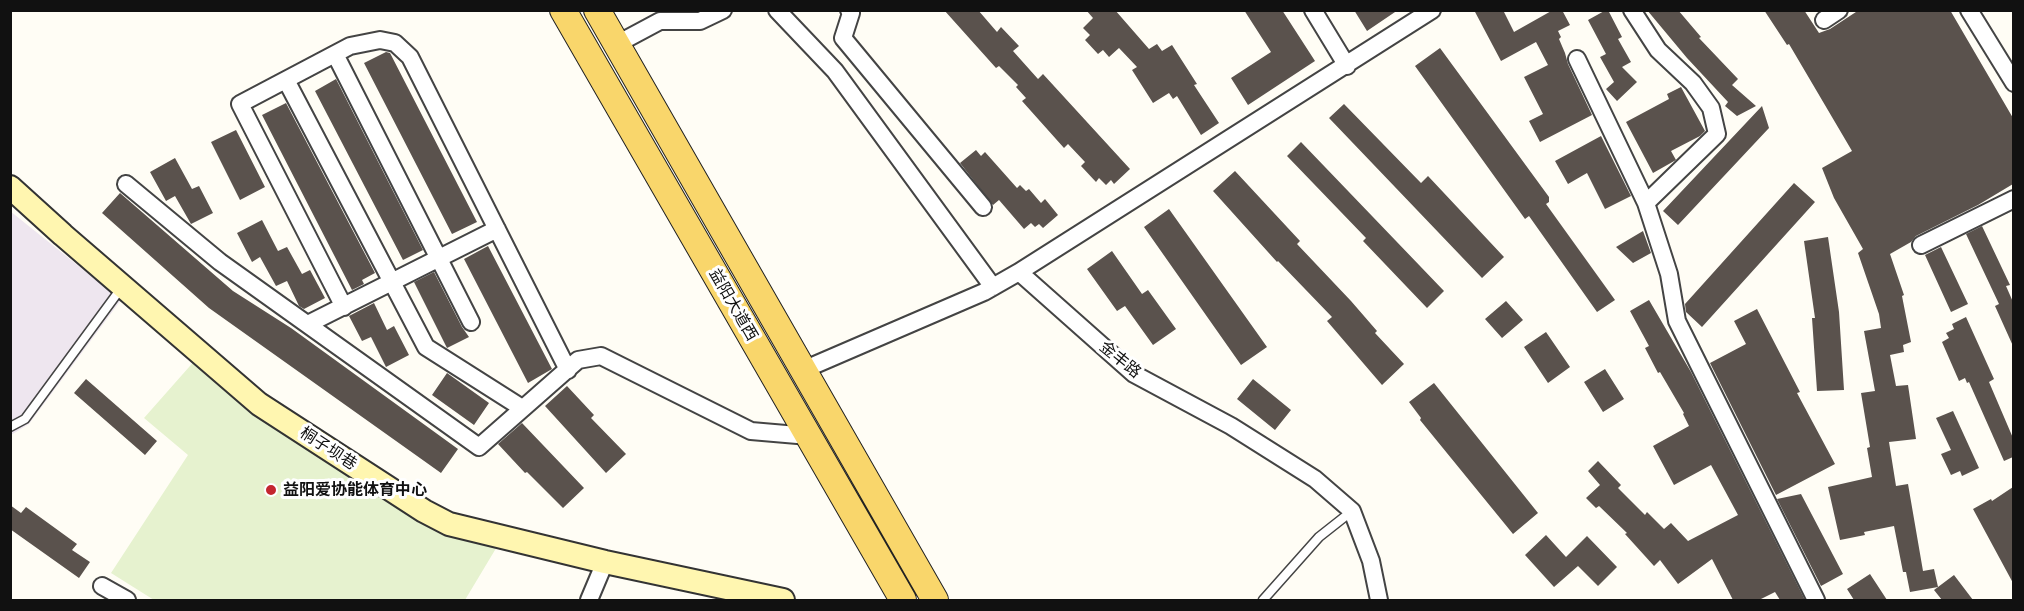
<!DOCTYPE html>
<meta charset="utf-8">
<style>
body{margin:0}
#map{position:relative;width:2024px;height:611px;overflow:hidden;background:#fffdf5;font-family:Merriweather,serif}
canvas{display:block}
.frame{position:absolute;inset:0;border:12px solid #111;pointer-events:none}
</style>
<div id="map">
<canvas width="2024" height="611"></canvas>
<div class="frame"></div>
</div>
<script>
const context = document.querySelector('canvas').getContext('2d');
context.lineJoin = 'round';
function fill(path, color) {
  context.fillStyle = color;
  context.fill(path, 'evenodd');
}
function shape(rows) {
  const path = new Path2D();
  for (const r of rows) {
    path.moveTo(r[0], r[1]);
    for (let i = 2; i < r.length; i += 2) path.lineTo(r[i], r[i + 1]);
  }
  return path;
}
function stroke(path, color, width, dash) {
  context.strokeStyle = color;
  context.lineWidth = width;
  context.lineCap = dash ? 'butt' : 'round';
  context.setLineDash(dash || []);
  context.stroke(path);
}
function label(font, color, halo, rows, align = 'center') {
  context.font = font + ' Merriweather,"Noto Sans SC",serif';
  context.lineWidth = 6;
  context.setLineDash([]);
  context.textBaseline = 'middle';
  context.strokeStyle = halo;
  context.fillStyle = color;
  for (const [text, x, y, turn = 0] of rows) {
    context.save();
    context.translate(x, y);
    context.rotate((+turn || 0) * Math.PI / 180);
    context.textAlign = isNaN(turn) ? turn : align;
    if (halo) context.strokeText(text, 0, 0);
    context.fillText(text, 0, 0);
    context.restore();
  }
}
fill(shape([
 [10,211,121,300,29,424,11,435]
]), '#eee6ef');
fill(shape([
 [197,358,498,545,465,600,154,600,111,573,188,455,144,418]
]), '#e6f2cf');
fill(shape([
 [944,10,978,10,997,32,1001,27,1019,46,1013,51,1038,79,1043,74,1130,169,1114,184,1111,180,1106,185,1099,178,1096,182,1081,166,1085,162,1068,144,1064,148,1022,101,1026,98,1016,87,1018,85,999,66,996,68],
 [1086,10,1115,10,1149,49,1157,44,1162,51,1172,45,1197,84,1194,85,1219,123,1201,135,1177,96,1173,99,1169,93,1153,103,1132,70,1137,67,1119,48,1109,57,1103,50,1098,54,1085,40,1090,35,1083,28,1093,18],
 [1244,10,1282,10,1315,61,1248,105,1231,78,1271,52],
 [1354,10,1398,10,1367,31],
 [1474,10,1503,10,1514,32,1553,10,1562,10,1570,25,1558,31,1561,37,1559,39,1565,53,1568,64,1592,115,1540,142,1529,121,1543,114,1524,77,1548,65,1536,42,1501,61],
 [1606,10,1608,10,1622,37,1618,39,1631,62,1622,67,1637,82,1617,101,1606,89,1614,82,1600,57,1606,54,1588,20],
 [1647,10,1678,10,1701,37,1699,38,1738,79,1732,85,1756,106,1737,116,1725,106,1728,102,1687,58],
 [1764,10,1804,10,1819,33,1830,29,1859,10,1950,10,2013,118,2013,184,1978,205,1916,236,1911,242,1890,254,1904,295,1902,296,1911,342,1903,345,1904,352,1890,355,1896,386,1908,385,1916,439,1889,442,1896,486,1908,484,1923,571,1934,569,1938,587,1910,592,1906,572,1903,572,1894,526,1864,532,1865,535,1840,540,1828,487,1872,477,1867,448,1870,447,1861,393,1875,391,1864,331,1881,328,1879,314,1858,253,1863,249,1834,198,1822,168,1852,151,1789,44,1787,45],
 [1440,48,1549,197,1549,202,1546,204,1615,300,1597,312,1529,216,1525,219,1415,66],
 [386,52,390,53,477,222,452,234,364,63],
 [336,79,423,250,403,260,315,91],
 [1681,87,1705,131,1700,136,1671,151,1676,160,1653,173,1626,122,1669,99,1667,94],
 [286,103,375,273,362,280,364,284,352,290,262,115],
 [1344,104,1421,183,1428,176,1504,257,1482,278,1329,118],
 [1762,106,1769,128,1678,225,1663,211],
 [236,130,265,187,240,200,211,142],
 [1601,136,1631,196,1605,209,1587,173,1568,184,1555,161],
 [1301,142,1444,291,1427,308,1363,241,1366,238,1287,156],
 [976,150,981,156,985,152,1017,188,1020,185,1026,191,1029,189,1041,203,1045,199,1058,215,1043,228,1039,224,1035,227,1031,223,1024,229,999,200,993,205,960,163],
 [175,158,192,189,199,186,213,213,191,224,175,196,166,201,150,172],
 [1235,171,1300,241,1297,244,1351,301,1377,331,1375,333,1404,364,1382,385,1327,321,1332,317,1278,261,1277,262,1213,191],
 [1794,183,1815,202,1702,327,1686,312,1685,304],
 [120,193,233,291,291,328,458,449,441,473,209,308,102,213],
 [1169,209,1267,347,1241,365,1144,227],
 [262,220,278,251,287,247,302,274,310,270,325,298,304,309,299,306,287,281,276,286,260,257,252,262,237,233],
 [1982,226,2010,285,2006,286,2013,302,2013,346,1995,306,1999,304,1966,234],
 [1643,231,1651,253,1633,263,1616,247],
 [1828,237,1839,312,1844,390,1817,391,1812,318,1815,318,1804,241],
 [488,246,552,369,528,383,464,259],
 [1941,247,1968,304,1951,312,1925,255],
 [1112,251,1142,294,1148,290,1176,329,1153,345,1125,306,1117,311,1087,269],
 [434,272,462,327,469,337,447,348,414,282],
 [1649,300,1691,372,1805,600,1780,600,1775,592,1759,600,1733,600,1712,559,1678,584,1660,560,1654,566,1625,534,1627,533,1599,506,1596,508,1586,498,1600,485,1588,471,1598,461,1621,485,1618,488,1645,515,1647,512,1664,529,1671,523,1688,541,1738,515,1711,465,1674,485,1653,446,1689,426,1683,414,1684,413,1660,372,1658,373,1645,348,1649,346,1630,311],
 [1506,301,1523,320,1502,338,1485,319],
 [374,303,387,330,394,326,409,355,386,367,371,337,362,341,349,316],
 [1757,309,1800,392,1797,393,1835,464,1776,495,1710,363,1746,344,1734,321],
 [1966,317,1994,379,1989,382,2013,438,2013,457,2004,461,1969,382,1967,383,1965,378,1959,381,1942,342,1949,338,1946,333,1954,329,1952,324],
 [1546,332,1570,367,1548,383,1524,347],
 [1605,369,1624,399,1603,412,1584,382],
 [447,373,489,403,474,425,432,395],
 [86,379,157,441,145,455,74,393],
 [1253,379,1291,410,1275,430,1237,399],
 [1434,383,1538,513,1513,534,1420,420,1421,418,1409,402],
 [567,386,594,415,591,418,626,454,606,473,545,406],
 [1953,411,1979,468,1962,476,1960,471,1951,475,1941,454,1951,450,1936,418],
 [522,423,584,488,563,508,527,472,525,473,498,444],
 [2013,487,2013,583,1973,509,1991,499,1992,501],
 [1801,494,1843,574,1821,586,1777,499],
 [10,505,21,513,26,507,77,544,72,550,90,562,79,578,10,529],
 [1546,535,1566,557,1587,536,1617,567,1598,586,1578,566,1554,587,1525,555],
 [1870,574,1887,600,1854,600,1847,589],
 [1954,575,1973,600,1942,600,1934,590]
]), '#5a524d');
const lane = shape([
 [10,427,25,419,122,287],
 [1263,600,1319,537,1352,511]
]);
const street = shape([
 [777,10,835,71,993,287],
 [849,10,851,13,843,38,983,207],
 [1313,10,1347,66],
 [1632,10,1658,50,1693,83,1711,108,1717,134,1646,203,1669,274,1677,321,1816,600],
 [1969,10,2014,83],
 [1824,20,1839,10],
 [617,44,660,21,700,21,723,10],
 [335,54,471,322],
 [1577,59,1646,203],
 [286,80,426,347,522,408],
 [126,184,220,262,479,447,578,360,601,356,751,431,809,436],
 [1921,245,2014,199],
 [1019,272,1432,10],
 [344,307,240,104,350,46,380,40,395,43,410,57,568,370],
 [308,324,497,229],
 [803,370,984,292,1019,272,1134,374,1231,426,1315,479,1352,511,1371,561,1379,600],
 [102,586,127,600],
 [589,600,605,562]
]);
const secondary = shape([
 [10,187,63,235,259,404,424,511,449,524,605,562,783,600]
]);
const primary = shape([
 [563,10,903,600],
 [597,10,935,600]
]);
stroke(lane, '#444', 11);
stroke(street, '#444', 20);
stroke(secondary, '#333', 26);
stroke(primary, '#222', 28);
stroke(lane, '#fff', 8);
stroke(street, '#fff', 16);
stroke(secondary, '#fff6b0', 22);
stroke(primary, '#f9d66b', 26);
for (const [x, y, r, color] of [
 [271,490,6,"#c4262e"]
]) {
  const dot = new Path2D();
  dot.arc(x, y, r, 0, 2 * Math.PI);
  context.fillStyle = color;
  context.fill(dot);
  stroke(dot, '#fff', 2);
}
label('16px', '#111', '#fff', [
 ["益阳大道西",733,305,60],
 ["金丰路",1120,360,39],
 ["桐子坝巷",328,449,33]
]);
label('bold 16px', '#111', '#fff', [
 ["益阳爱协能体育中心",283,490]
], 'left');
</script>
